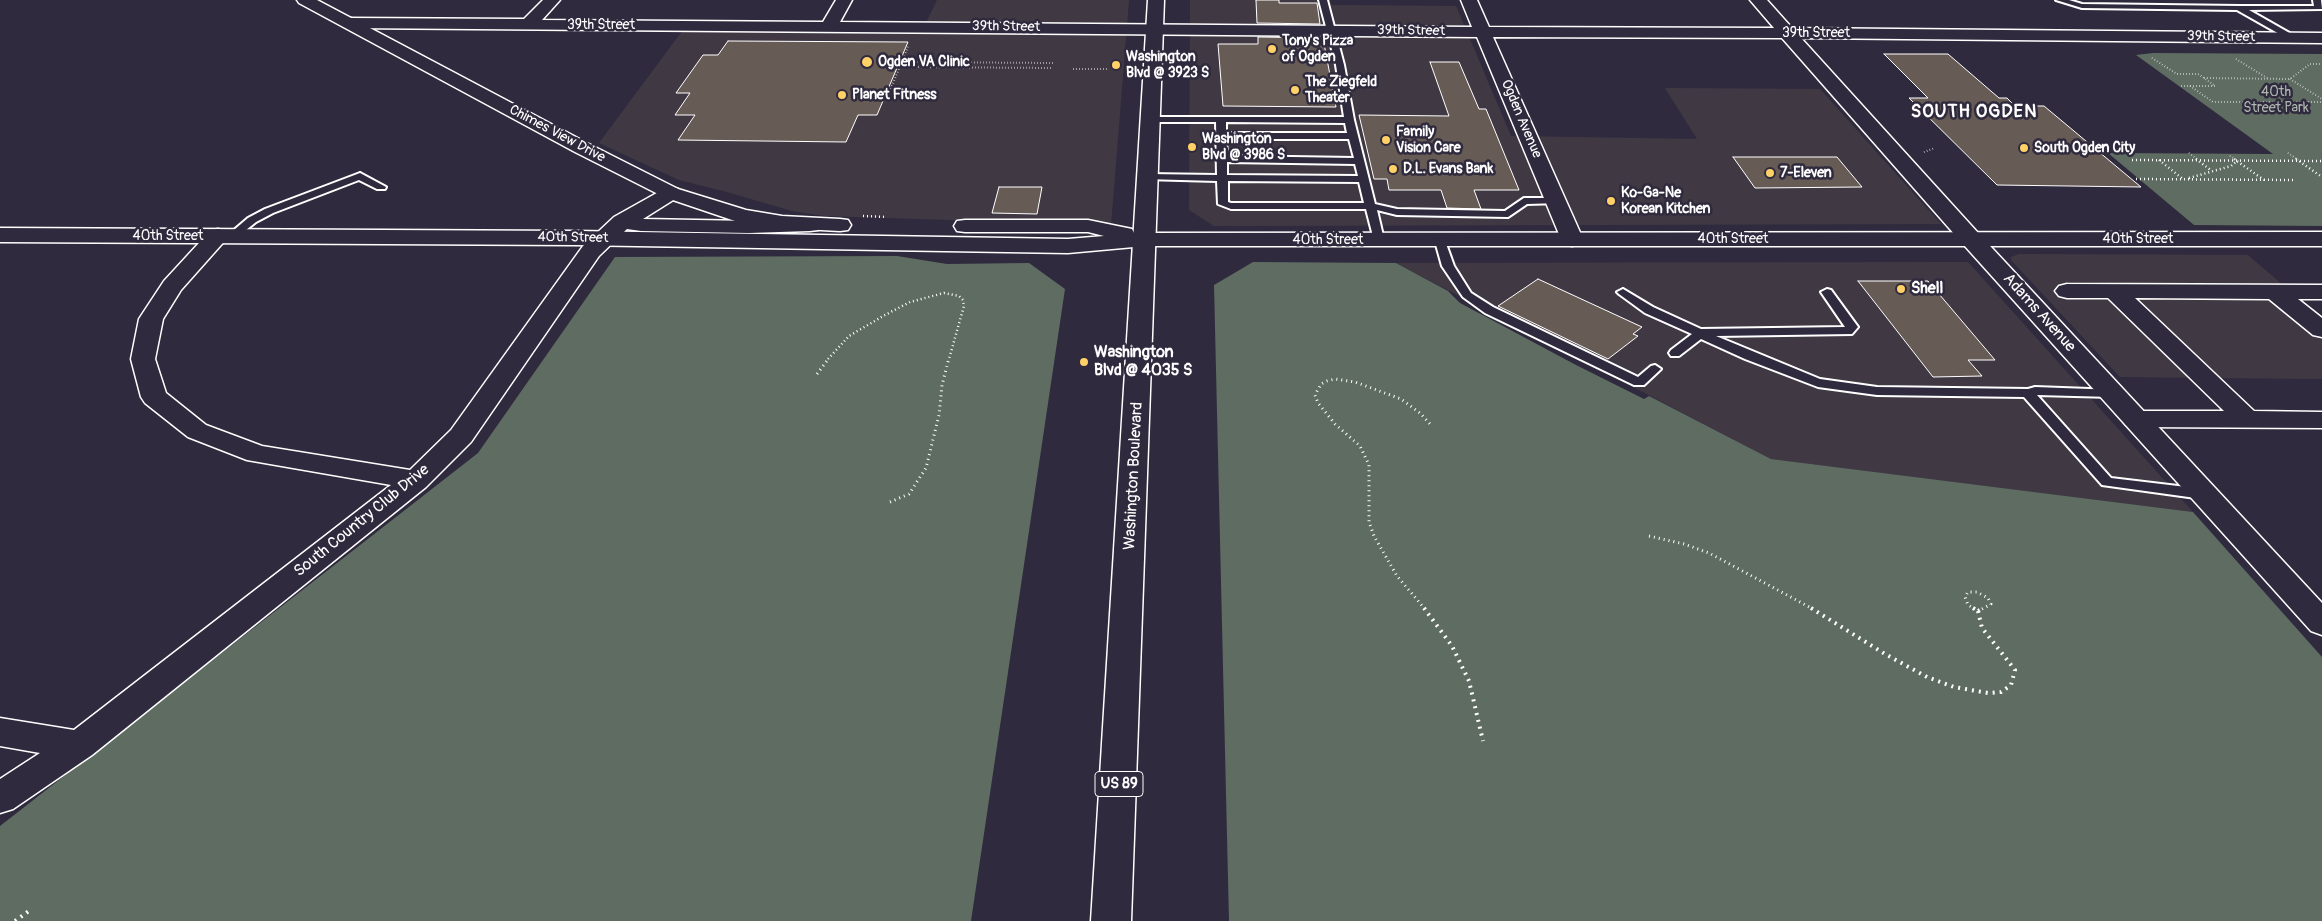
<!DOCTYPE html>
<style>
body{margin:0}
canvas{display:block;background:#2f2a3d}
</style>
<canvas width="2322" height="921"></canvas>
<script>
const context = document.querySelector('canvas').getContext('2d');
context.lineJoin = 'round';
function fill(path, color) {
  context.fillStyle = color;
  context.fill(path, 'evenodd');
}
function shape(rows) {
  const path = new Path2D();
  for (const r of rows) {
    path.moveTo(r[0], r[1]);
    for (let i = 2; i < r.length; i += 2) path.lineTo(r[i], r[i + 1]);
  }
  return path;
}
function stroke(path, color, width, dash) {
  context.strokeStyle = color;
  context.lineWidth = width;
  context.lineCap = dash ? 'butt' : 'round';
  context.setLineDash(dash || []);
  context.stroke(path);
}
function label(font, color, halo, rows, align = 'center') {
  context.font = font + ' Pangolin,sans-serif';
  context.lineWidth = 5;
  context.setLineDash([]);
  context.textBaseline = 'middle';
  context.strokeStyle = halo;
  context.fillStyle = color;
  for (const [text, x, y, turn = 0] of rows) {
    context.save();
    context.translate(x, y);
    context.rotate((+turn || 0) * Math.PI / 180);
    context.textAlign = isNaN(turn) ? turn : align;
    if (halo) context.strokeText(text, 0, 0);
    context.fillText(text, 0, 0);
    context.restore();
  }
}
fill(shape([
 [937,0,1129,0,1111,225,825,216,792,211,727,192,679,180,599,143,683,30,922,31],
 [1190,0,1330,0,1331,5,1456,6,1511,136,1697,139,1665,88,1820,89,1941,224,1214,226,1189,210],
 [2019,254,2248,255,2322,319,2322,379,2120,377,2011,260,2011,257],
 [1968,262,2193,512,1771,459,1396,263]
]), '#403944');
fill(shape([
 [2153,53,2322,54,2322,226,2194,225,2108,153,2273,154,2136,55],
 [897,256,947,264,1029,263,1065,289,971,921,0,921,0,826,478,453,615,257],
 [1253,262,1396,263,1448,291,1460,303,1576,365,1644,399,1649,396,1771,459,2193,512,2322,657,2322,921,1229,921,1214,285]
]), '#5e6c62');
const building = shape([
 [1256,0,1279,0,1279,3,1317,3,1320,24,1257,23,1256,0],
 [1258,37,1323,38,1336,107,1223,106,1218,44,1258,44,1258,37],
 [728,41,908,42,877,115,858,115,846,142,678,140,695,115,675,115,690,93,676,93,703,55,718,55,728,41],
 [1884,54,1948,54,1999,98,2007,98,2015,106,2044,106,2141,187,1997,185,1909,98,1928,98,1884,54],
 [1430,62,1459,62,1479,109,1486,109,1519,190,1474,190,1481,209,1447,208,1441,190,1389,190,1387,179,1374,179,1359,115,1449,116,1430,62],
 [1733,157,1837,157,1862,187,1755,188,1733,157],
 [999,187,1042,187,1037,214,992,213,999,187],
 [1538,279,1642,327,1633,334,1638,336,1608,359,1498,306,1538,279],
 [1858,281,1928,281,1995,360,1968,360,1982,376,1933,377,1858,281]
]);
fill(building, '#675b56');
stroke(building, '#fff', 1);
const service = shape([
 [1319,0,1327,0,1344,65,1354,120,1375,204,1397,209,1505,211,1524,198,1556,198,1560,199,1560,203,1527,204,1508,217,1397,215,1377,210,1384,240,1379,243,1374,240,1366,209,1231,209,1218,204,1217,181,1144,179,1143,177,1148,174,1217,175,1216,122,1150,122,1147,121,1147,117,1344,117,1336,65,1319,0],
 [1226,122,1345,123,1347,133,1226,133,1226,122],
 [1226,139,1349,139,1354,158,1227,156,1226,139],
 [1227,162,1355,164,1358,176,1227,175,1227,162],
 [1228,181,1359,182,1364,203,1231,203,1228,202,1228,181],
 [2056,0,2069,0,2082,4,2240,6,2314,6,2313,0,2321,0,2322,9,2249,10,2293,35,2293,39,2290,40,2237,10,2082,8,2056,0],
 [360,173,386,187,385,189,377,189,359,180,273,213,256,222,236,238,228,238,227,236,248,218,265,209,360,173],
 [1440,238,1445,241,1454,266,1471,293,1493,307,1638,377,1651,366,1655,365,1661,369,1644,385,1634,385,1485,313,1463,297,1442,266,1435,241,1440,238],
 [1623,289,1653,307,1701,329,1845,327,1821,292,1827,289,1831,290,1858,327,1852,334,1716,336,1820,379,1877,387,2028,389,2035,387,2117,390,2118,393,2117,396,2112,397,2037,395,2111,478,2203,489,2208,491,2210,494,2208,497,2203,499,2102,485,2024,397,1877,395,1818,387,1745,359,1701,339,1679,356,1671,356,1669,353,1671,350,1692,334,1645,313,1619,294,1617,292,1623,289]
]);
const minor = shape([
 [543,0,560,0,542,20,823,22,836,0,852,0,840,22,1472,27,1461,0,1477,0,1489,27,1774,28,1750,0,1767,0,1792,28,2322,33,2322,43,1801,38,1979,234,1982,239,1979,244,1971,246,1963,244,1782,38,1493,37,1583,239,1580,244,1572,246,1564,244,1561,239,1477,37,349,28,343,26,341,23,343,20,349,18,524,19,543,0],
 [671,187,678,189,681,193,678,197,643,219,749,221,810,219,818,220,821,225,818,230,810,231,749,233,641,231,627,229,599,256,471,442,426,487,92,755,13,809,0,813,0,779,40,753,0,746,0,718,74,730,391,485,247,460,188,437,145,403,141,397,131,359,139,319,164,281,210,231,218,229,226,231,229,236,181,290,163,319,155,359,166,393,206,425,262,446,410,470,451,430,583,246,614,217,664,189,671,187],
 [2067,284,2322,285,2322,299,2298,299,2322,318,2322,337,2313,335,2269,299,2135,298,2254,411,2322,412,2322,428,2135,427,2126,425,2122,419,2126,413,2135,411,2224,411,2108,298,2067,298,2059,296,2055,291,2059,286,2067,284]
]);
const tertiary = shape([
 [1971,232,1979,234,2322,603,2322,635,2311,631,1963,244,1960,239,1963,234,1971,232]
]);
const secondary = shape([
 [297,0,317,0,589,144,678,189,746,210,782,216,840,219,848,220,851,225,848,230,840,231,782,228,735,221,664,197,575,152,299,3,297,0],
 [965,220,1088,220,1132,229,1134,233,2322,232,2322,246,1145,246,1068,253,575,245,0,242,0,228,575,231,1068,239,1104,236,1088,232,965,232,957,231,954,226,957,221,965,220]
]);
const primary = shape([
 [1148,0,1164,0,1131,921,1091,921,1148,0]
]);
stroke(service, '#fff', 4);
stroke(minor, '#fff', 3);
stroke(tertiary, '#fff', 3);
stroke(secondary, '#fff', 3);
stroke(primary, '#fff', 3);
stroke(shape([
 [2152,58,2177,74,2198,74,2204,78],
 [2236,59,2267,78],
 [902,62,1053,63],
 [900,67,1052,68],
 [1073,69,1109,69],
 [2290,79,2322,99],
 [2181,86,2215,86,2204,78,2290,79,2310,64,2322,64],
 [2190,86,2213,102,2322,102],
 [886,100,908,47],
 [1924,152,1935,148],
 [2189,153,2198,160],
 [2288,153,2298,160],
 [2230,156,2236,160]
]), '#fff', 2, [0.5, 2.5]);
stroke(shape([
 [2196,159,2212,171],
 [2234,159,2264,180],
 [2296,159,2322,177],
 [2132,160,2322,161],
 [2159,160,2183,179],
 [2189,178,2231,166,2237,161],
 [2136,179,2294,180],
 [1634,208,1698,208],
 [863,216,887,217],
 [828,359,849,336,885,315,910,302,944,293,959,296,963,300,964,306,949,359]
]), '#fff', 2.5, [1, 3]);
stroke(shape([
 [817,374,829,358],
 [890,502,909,494,926,468,939,415,942,385,949,358],
 [1649,536,1684,544,1709,553,1813,609],
 [1425,609,1397,576,1374,536,1369,522,1369,465,1360,446,1335,424,1318,403,1315,395,1321,384,1327,381,1335,379,1355,382,1401,399,1420,413,1431,425],
 [1975,609,1968,605,1965,597,1968,592,1977,592,1988,598,1991,604,1982,609]
]), '#fff', 3, [1, 4]);
stroke(shape([
 [1424,608,1452,646,1469,681,1483,741],
 [1811,608,1885,654,1927,677,1954,687,1988,693,2001,692,2011,685,2015,670,1982,628,1978,611],
 [1973,608,1978,611],
 [1978,611,1984,608],
 [15,921,29,911]
]), '#fff', 4, [2, 5]);
fill(service, '#2f2a3d');
fill(minor, '#2f2a3d');
fill(tertiary, '#2f2a3d');
fill(secondary, '#2f2a3d');
fill(primary, '#2f2a3d');
for (const [x, y, r, color] of [
 [1272,49,5,"#ffd166"],
 [867,62,6,"#ffd166"],
 [1116,65,5,"#ffd166"],
 [1295,90,5,"#ffd166"],
 [842,95,5,"#ffd166"],
 [1386,140,5,"#ffd166"],
 [1192,147,5,"#ffd166"],
 [2024,148,5,"#ffd166"],
 [1393,169,5,"#ffd166"],
 [1770,173,5,"#ffd166"],
 [1611,201,5,"#ffd166"],
 [1901,289,5,"#ffd166"],
 [1084,362,5,"#ffd166"]
]) {
  const dot = new Path2D();
  dot.arc(x, y, r, 0, 2 * Math.PI);
  context.fillStyle = color;
  context.fill(dot);
  stroke(dot, '#2f2a3d', 2);
}
label('14px', '#fff', '#2f2a3d', [
 ["39th Street",601,25],
 ["39th Street",1006,27,1],
 ["39th Street",1411,31,1],
 ["39th Street",1816,33],
 ["39th Street",2221,37,1],
 ["Ogden Avenue",1521,119,67],
 ["Chimes View Drive",557,134,28],
 ["40th Street",168,236],
 ["40th Street",573,238,1],
 ["40th Street",1733,239],
 ["40th Street",2138,239],
 ["40th Street",1328,240]
]);
label('bold 14px', '#fff', '#2f2a3d', [
 ["Tony's Pizza",1282,41],
 ["of Ogden",1282,57],
 ["Washington",1126,57],
 ["Blvd @ 3923 S",1126,73],
 ["Ogden VA Clinic",878,62],
 ["The Ziegfeld",1305,82],
 ["Theater",1305,98],
 ["Planet Fitness",852,95],
 ["Family",1396,132],
 ["Vision Care",1396,148],
 ["Washington",1202,139],
 ["Blvd @ 3986 S",1202,155],
 ["South Ogden City",2034,148],
 ["D.L. Evans Bank",1403,169],
 ["7-Eleven",1780,173],
 ["Ko-Ga-Ne",1621,193],
 ["Korean Kitchen",1621,209]
], 'left');
label('14px', '#aeb6b0', '#2f2a3d', [
 ["40th",2276,92],
 ["Street Park",2276,108]
]);
for (const [x, y, w] of [
 [1119,784,48]
]) {
  const box = new Path2D();
  box.roundRect(x - w / 2, y - 12.5, w, 25, 4);
  context.fillStyle = '#2f2a3d';
  context.fill(box);
  stroke(box, '#fff', 1);
}
label('bold 15px', '#fff', null, [
 ["US 89",1119,784]
]);
label('bold 16px', '#fff', '#2f2a3d', [
 ["Shell",1911,289],
 ["Washington",1094,353],
 ["Blvd @ 4035 S",1094,371]
], 'left');
label('16px', '#fff', '#2f2a3d', [
 ["Adams Avenue",2039,313,48],
 ["Washington Boulevard",1134,476,-87],
 ["South Country Club Drive",362,521,-39]
]);
context.letterSpacing = '1px';
label('bold 18px', '#fff', '#2f2a3d', [
 ["SOUTH OGDEN",1974,112]
]);
context.letterSpacing = '0px';
</script>
